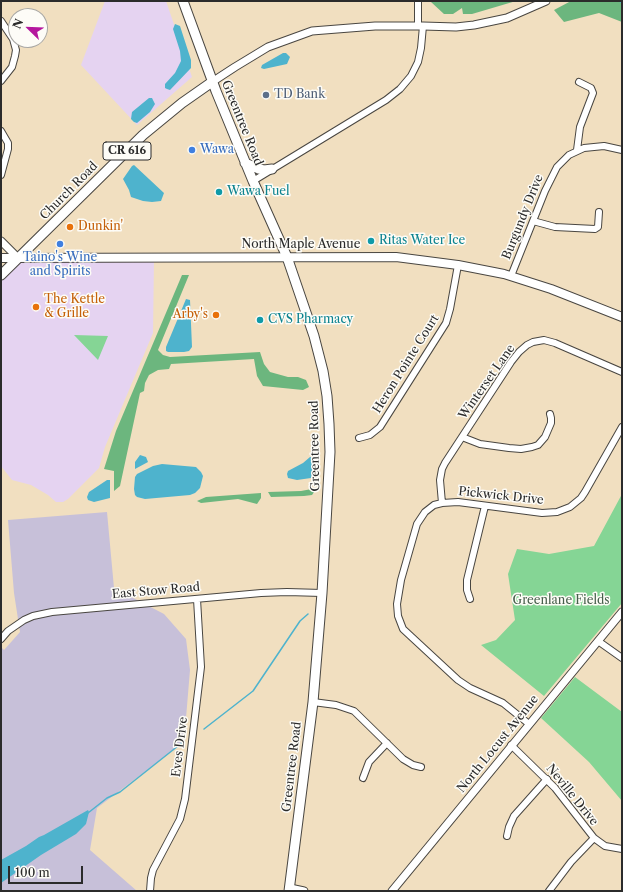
<!DOCTYPE html>
<style>
body{margin:0}
#map{position:relative;width:623px;height:892px;overflow:hidden;background:#f1dfc0;font-family:"Libre Caslon Text",serif}
canvas{display:block}
.frame{position:absolute;inset:0;border:2px solid #2b2b2b;pointer-events:none}
.north{position:absolute;left:8px;top:8px;width:40px;height:40px;box-sizing:border-box;background:#fdfcf7;border:1px solid #a9a8a5;border-radius:50%;rotate:293deg;font-size:11px;font-weight:700;line-height:16px;text-align:center;color:#2b2b2b}
.north::after{content:'';display:block;margin:auto;width:14px;height:18px;background:#b5179e;clip-path:polygon(50% 0,100% 100%,50% 72%,0 100%)}
.scale{position:absolute;left:8px;top:866px;width:75px;height:18px;box-sizing:border-box;border:2px solid #2b2b2b;border-top:0;padding-left:5px;font-size:12px;line-height:14px;white-space:nowrap;color:#2b2b2b;-webkit-text-stroke:3px #fdfcf7;paint-order:stroke}
</style>
<div id="map">
<canvas width="623" height="892"></canvas>
<div class="frame"></div>
<div class="north">N</div>
<div class="scale">100 m</div>
</div>
<script>
const context = document.querySelector('canvas').getContext('2d');
context.lineJoin = 'round';
function fill(path, color) {
  context.fillStyle = color;
  context.fill(path, 'evenodd');
}
function shape(rows) {
  const path = new Path2D();
  for (const r of rows) {
    path.moveTo(r[0], r[1]);
    for (let i = 2; i < r.length; i += 2) path.lineTo(r[i], r[i + 1]);
  }
  return path;
}
function stroke(path, color, width, dash) {
  context.strokeStyle = color;
  context.lineWidth = width;
  context.lineCap = dash ? 'butt' : 'round';
  context.setLineDash(dash || []);
  context.stroke(path);
}
function label(font, color, halo, rows, align = 'center') {
  context.font = font + ' "Libre Caslon Text",serif';
  context.lineWidth = 3;
  context.setLineDash([]);
  context.textBaseline = 'middle';
  context.strokeStyle = halo;
  context.fillStyle = color;
  for (const [text, x, y, turn = 0] of rows) {
    context.save();
    context.translate(x, y);
    context.rotate((+turn || 0) * Math.PI / 180);
    context.textAlign = isNaN(turn) ? turn : align;
    if (halo) context.strokeText(text, 0, 0);
    context.fillText(text, 0, 0);
    context.restore();
  }
}
fill(shape([
 [105,1,166,1,192,77,137,125,81,65],
 [18,258,154,258,153,333,105,447,99,468,68,499,63,502,56,502,48,495,31,485,12,480,1,466,1,275]
]), '#e5d3f1');
fill(shape([
 [107,512,114,588,164,614,186,639,190,670,184,742,97,808,90,850,137,891,1,891,1,647,4,650,20,632,14,593,8,520]
]), '#c7c0d9');
fill(shape([
 [74,335,108,336,98,360],
 [622,494,622,603,544,696,481,645,496,640,515,620,508,574,517,549,549,554,594,546],
 [575,677,622,712,622,801,589,762,541,718]
]), '#85d595');
fill(shape([
 [431,1,516,1,472,14,463,14,462,8,453,14,444,14,431,2],
 [571,1,622,1,622,22,599,13,564,22,554,10],
 [182,275,189,275,158,350,163,355,170,357,260,352,264,364,270,372,288,377,298,377,306,380,309,387,303,390,263,386,257,376,254,359,171,364,169,369,158,370,149,375,145,383,144,391,140,393,120,486,114,491,114,471,104,469,116,431],
 [317,488,312,495,304,496,271,497,268,492,301,491],
 [261,493,261,498,257,504,238,499,201,503,197,501,206,497]
]), '#6cb67e');
fill(shape([
 [175,24,180,26,191,60,191,68,170,90,167,89,165,88,165,84,175,73,181,61,180,51,173,29],
 [283,53,286,53,290,57,287,64,264,69,261,68,262,65],
 [149,98,152,98,155,104,150,112,137,123,134,122,131,119,132,112],
 [134,165,164,193,161,201,152,202,143,201,131,197,129,190,123,179,132,166],
 [186,299,190,300,192,347,189,351,184,352,168,352,166,351,166,347],
 [140,455,146,457,148,462,135,469,135,462],
 [310,457,313,457,315,460,311,478,297,480,288,478,287,474,288,471,303,463],
 [162,464,196,467,201,472,203,476,200,488,195,493,190,495,145,499,137,497,135,495,134,489,135,477,137,474,153,466],
 [107,480,110,480,110,498,94,502,88,500,87,497,89,492],
 [88,810,89,812,86,824,76,834,41,855,1,883,1,860,26,846,39,837,44,835]
]), '#4eb3cd');
stroke(shape([
 [619,1,622,3],
 [204,729,253,691,300,621,308,614],
 [88,813,107,798,120,792,183,742]
]), '#4eb3cd', 1.5);
const minor = shape([
 [1,21,13,39,16,50,15,56,12,67,1,81],
 [418,26,418,1],
 [1,131,8,143,8,149,1,175],
 [577,150,580,127,593,93,591,88,579,82],
 [253,181,386,100,400,89,411,76,418,62,421,48,423,26],
 [533,221,555,227,595,229,598,227,599,212],
 [511,276,545,191,557,167,569,155,584,148,604,146,622,150],
 [462,437,480,444,509,448,521,449,532,447,538,445,545,437,551,423,551,418,550,414],
 [359,438,370,435,380,427,446,323,450,309,458,265],
 [442,503,440,480,442,469,445,463,511,362,519,352,527,345,533,342,544,340,555,343,622,372],
 [470,599,467,590,467,580,485,506],
 [1,639,8,631,24,620,33,616,52,612,261,593,287,592,322,593],
 [598,641,622,658],
 [313,702,336,705,354,711,403,759,413,765,421,767],
 [529,724,503,703,470,688,458,680,403,629,398,616,397,604,401,580,417,524,425,512,434,505,442,503,458,502,542,513,557,512,570,507,581,498,585,492,622,427],
 [511,745,555,788,594,838,605,846,622,849],
 [363,778,369,762,387,743],
 [507,836,509,827,514,816,547,779],
 [150,891,151,878,153,870,180,819,185,799,201,667,197,599],
 [549,891,571,862,594,838]
]);
const tertiary = shape([
 [212,82,235,67,268,47,312,31,375,26,423,26,456,27,474,25,507,18,546,1],
 [1,241,18,258],
 [290,888,304,891],
 [392,891,622,612]
]);
const secondary = shape([
 [1,258,396,257,458,265,504,274,551,289,622,317]
]);
const primary = shape([
 [183,1,216,91,253,181,287,257,314,336,323,371,327,396,329,424,330,452,322,593,313,702,289,891],
 [245,163,259,169,264,170,272,169],
 [1,275,143,135,182,103,212,82]
]);
stroke(minor, '#494641', 8);
stroke(tertiary, '#494641', 9);
stroke(secondary, '#494641', 10);
stroke(primary, '#494641', 11);
stroke(minor, '#fff', 6);
stroke(tertiary, '#fff', 7);
stroke(secondary, '#fff', 8);
stroke(primary, '#fff', 9);
for (const [x, y, r, color] of [
 [266,95,4,"#5c6f8a"],
 [192,150,4,"#3f7fe0"],
 [219,192,4,"#0f9aa8"],
 [70,227,4,"#e8710a"],
 [371,241,4,"#0f9aa8"],
 [60,244,4,"#3f7fe0"],
 [36,307,4,"#e8710a"],
 [216,315,4,"#e8710a"],
 [260,320,4,"#0f9aa8"]
]) {
  const dot = new Path2D();
  dot.arc(x, y, r, 0, 2 * Math.PI);
  context.fillStyle = color;
  context.fill(dot);
  stroke(dot, '#fdfcf7', 1.5);
}
for (const [x, y, w] of [
 [127,151,48]
]) {
  const box = new Path2D();
  box.roundRect(x - w / 2, y - 9, w, 18, 3);
  context.fillStyle = '#fdfcf7';
  context.fill(box);
  stroke(box, '#2b2b2b', 1);
}
label('bold 11px', '#2b2b2b', null, [
 ["CR 616",127,151]
]);
label('12px', '#4e5e75', '#fdfcf7', [
 ["TD Bank",274,95]
], 'left');
label('12px', '#2b2b2b', '#fdfcf7', [
 ["Greentree Road",242,123,68],
 ["Church Road",69,191,-45],
 ["Burgundy Drive",523,217,-68],
 ["North Maple Avenue",301,245],
 ["Heron Pointe Court",406,364,-58],
 ["Winterset Lane",487,382,-55],
 ["Greentree Road",315,446,-91],
 ["Pickwick Drive",501,496,6],
 ["East Stow Road",156,591,-5],
 ["North Locust Avenue",498,744,-51],
 ["Eves Drive",180,747,-83],
 ["Greentree Road",292,767,-83],
 ["Neville Drive",572,795,51]
]);
label('12px', '#366cbe', '#fdfcf7', [
 ["Wawa",200,150],
 ["Taino's Wine",60,258,"center"],
 ["and Spirits",60,272,"center"]
], 'left');
label('12px', '#0d838f', '#fdfcf7', [
 ["Wawa Fuel",227,192],
 ["Ritas Water Ice",379,241],
 ["CVS Pharmacy",268,320]
], 'left');
label('12px', '#c56008', '#fdfcf7', [
 ["Dunkin'",78,227],
 ["The Kettle",44,300],
 ["& Grille",44,314],
 ["Arby's",208,315,"right"]
], 'left');
label('12px', '#465e4b', '#fdfcf7', [
 ["Greenlane Fields",561,601]
]);
</script>
